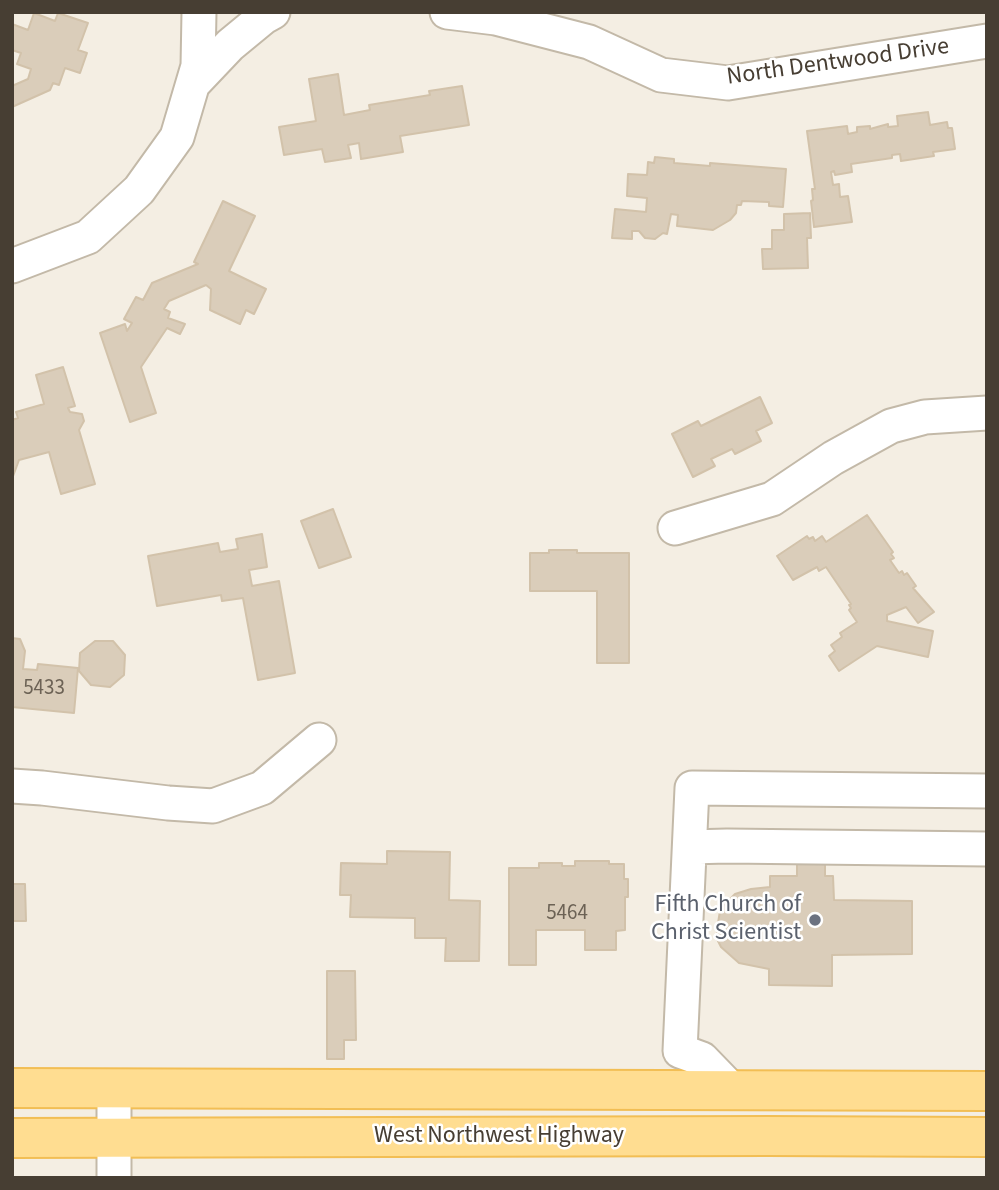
<!DOCTYPE html>
<style>
body{margin:0}
#map{position:relative;width:999px;height:1190px;overflow:hidden;background:#f4eee3;font-family:"Source Sans 3",sans-serif}
canvas{display:block}
.frame{position:absolute;inset:0;border:14px solid #473e33;pointer-events:none}
</style>
<div id="map">
<canvas width="999" height="1190"></canvas>
<div class="frame"></div>
</div>
<script>
const context = document.querySelector('canvas').getContext('2d');
context.lineJoin = 'round';
function fill(path, color) {
  context.fillStyle = color;
  context.fill(path, 'evenodd');
}
function shape(rows) {
  const path = new Path2D();
  for (const r of rows) {
    path.moveTo(r[0], r[1]);
    for (let i = 2; i < r.length; i += 2) path.lineTo(r[i], r[i + 1]);
  }
  return path;
}
function stroke(path, color, width, dash) {
  context.strokeStyle = color;
  context.lineWidth = width;
  context.lineCap = dash ? 'butt' : 'round';
  context.setLineDash(dash || []);
  context.stroke(path);
}
function label(font, color, halo, rows, align = 'center') {
  context.font = font + ' "Source Sans 3",sans-serif';
  context.lineWidth = 5;
  context.setLineDash([]);
  context.textBaseline = 'middle';
  context.strokeStyle = halo;
  context.fillStyle = color;
  for (const [text, x, y, turn = 0] of rows) {
    context.save();
    context.translate(x, y);
    context.rotate((+turn || 0) * Math.PI / 180);
    context.textAlign = isNaN(turn) ? turn : align;
    if (halo) context.strokeText(text, 0, 0);
    context.fillText(text, 0, 0);
    context.restore();
  }
}
const building = shape([
 [34,13,55,21,58,13,88,23,78,50,87,53,80,73,65,68,59,85,53,83,50,90,12,107,12,86,28,79,31,69,17,64,21,53,12,50,12,24,28,30,34,13],
 [338,74,344,115,370,110,369,105,430,95,429,91,462,86,469,125,400,136,403,152,361,159,359,143,348,145,351,158,325,162,322,149,284,155,279,127,316,121,309,79,338,74],
 [928,112,930,125,947,122,948,128,952,128,955,149,933,152,934,156,901,161,900,154,892,155,892,158,851,164,852,172,835,175,834,171,831,172,833,185,839,184,840,197,848,196,852,222,814,227,811,201,813,200,812,189,815,189,807,131,847,126,848,134,857,132,857,127,870,126,870,129,888,124,888,127,898,126,897,116,928,112],
 [655,157,674,159,674,163,710,166,710,163,786,169,783,207,769,206,769,202,742,201,741,205,737,205,736,213,730,220,713,230,677,226,678,215,671,214,667,234,663,233,655,239,645,238,639,231,632,231,632,239,612,238,615,209,646,212,647,198,627,196,628,174,647,175,648,162,654,163,655,157],
 [223,201,255,216,229,271,266,289,254,314,246,310,240,324,210,310,211,289,206,285,169,301,164,309,170,312,168,318,185,324,180,334,167,328,141,367,156,413,130,422,100,333,125,324,127,331,132,323,124,319,136,297,143,300,152,283,198,264,194,262,223,201],
 [810,213,811,238,807,238,808,268,763,269,762,249,772,249,772,230,784,230,784,214,810,213],
 [63,367,75,406,68,408,70,412,82,414,84,421,79,430,95,484,61,494,49,452,19,460,12,479,12,420,18,418,16,412,44,404,36,375,63,367],
 [760,397,772,423,756,431,761,441,735,454,732,449,711,459,715,466,693,477,672,434,698,421,701,426,760,397],
 [333,509,351,557,319,568,301,521,333,509],
 [867,515,893,552,891,554,894,558,890,560,899,573,902,571,904,575,907,573,916,586,913,588,934,612,918,623,906,607,887,615,887,621,933,631,928,657,877,646,839,671,829,656,835,651,831,645,842,637,840,633,857,622,849,610,851,608,849,605,851,604,826,567,819,571,817,567,793,580,777,556,807,536,809,539,813,537,815,541,822,536,826,542,867,515],
 [262,534,267,567,249,570,252,586,279,581,295,673,258,680,243,598,222,601,221,595,157,606,148,556,218,543,220,552,238,549,236,539,262,534],
 [549,550,577,550,577,553,629,553,629,663,597,663,597,591,530,591,530,553,549,553,549,550],
 [12,638,20,639,25,651,23,669,37,670,38,664,78,668,74,713,12,707,12,638],
 [95,641,113,641,125,655,124,675,110,687,91,685,79,671,80,653,95,641],
 [387,851,450,852,449,900,480,901,479,961,445,961,446,938,415,938,415,918,350,917,351,895,340,895,341,863,387,864,387,851],
 [797,851,825,852,825,876,833,876,834,900,912,901,912,954,832,955,832,986,769,985,769,969,739,963,721,947,717,939,717,929,720,911,724,905,735,894,751,889,770,887,770,876,797,876,797,851],
 [575,861,609,861,609,864,624,864,624,879,628,879,628,897,625,897,625,930,616,931,616,950,585,950,585,930,536,930,536,965,509,965,509,868,539,868,539,863,562,863,562,866,575,866,575,861],
 [12,884,25,884,26,921,12,921,12,884],
 [327,971,355,971,356,1040,344,1040,344,1059,327,1059,327,971]
]);
fill(building, '#dacdba');
stroke(building, '#d2c2aa', 2);
const minor = shape([
 [447,12,496,18,589,42,661,75,728,83,987,41],
 [193,84,230,45,264,17,273,12],
 [12,266,88,237,139,190,177,137,198,66,199,12],
 [675,528,772,499,833,458,891,426,925,417,987,413],
 [12,786,42,788,168,803,213,806,262,788,319,740],
 [690,847,727,846,987,849],
 [733,1091,702,1059,680,1051,692,788,987,791],
 [114,1178,114,1088]
]);
const major = shape([
 [12,1088,987,1091],
 [12,1138,767,1136,987,1137]
]);
stroke(minor, '#c3b9a8', 37);
stroke(major, '#f2be54', 42);
stroke(minor, '#fff', 33);
stroke(major, '#ffdd91', 38);
for (const [x, y, r, color] of [
 [815,920,7,"#6b7280"]
]) {
  const dot = new Path2D();
  dot.arc(x, y, r, 0, 2 * Math.PI);
  context.fillStyle = color;
  context.fill(dot);
  stroke(dot, '#fff', 2.5);
}
label('21px', '#6c6255', null, [
 ["5433",44,689],
 ["5464",567,914]
]);
label('24px', '#473e33', '#fff', [
 ["North Dentwood Drive",838,63,-8],
 ["West Northwest Highway",499,1137]
]);
label('24px', '#5b616d', '#fff', [
 ["Fifth Church of",801,906],
 ["Christ Scientist",801,934]
], 'right');
</script>
